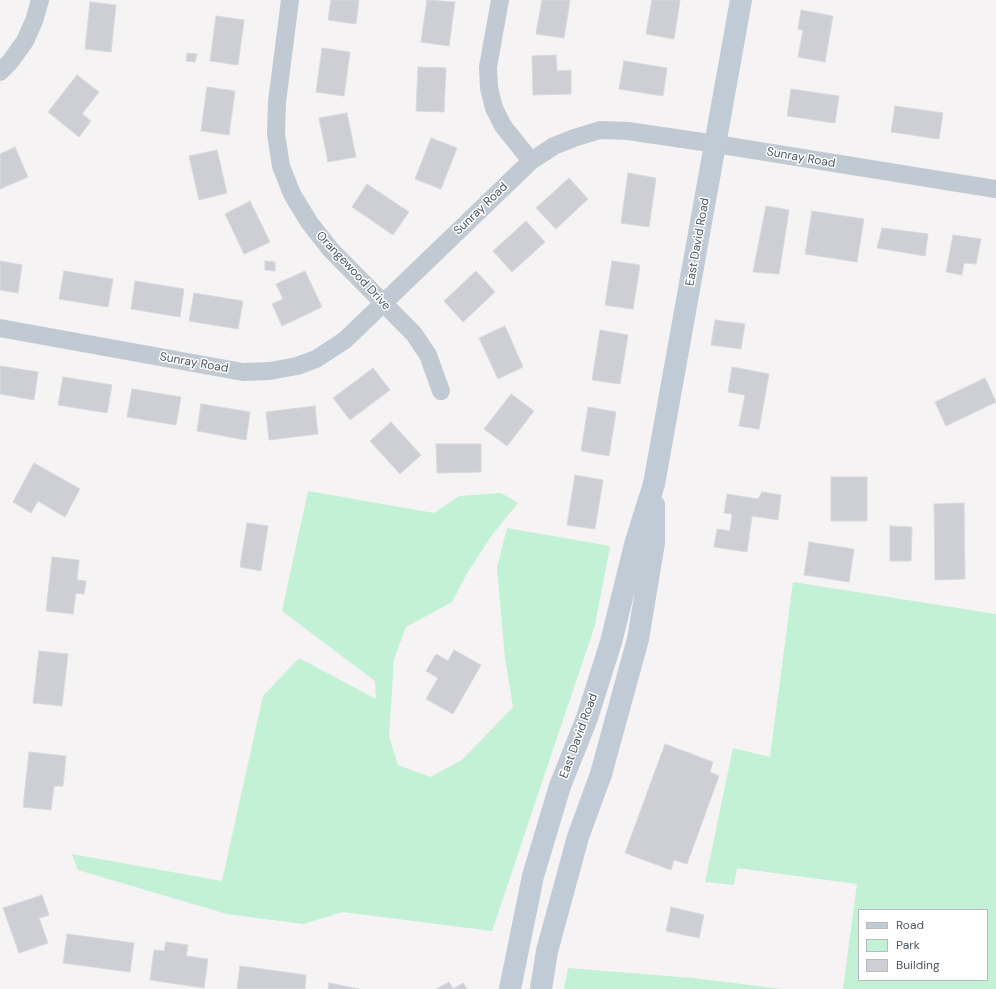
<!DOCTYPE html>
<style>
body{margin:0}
#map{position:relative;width:996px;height:989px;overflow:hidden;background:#f5f3f3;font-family:"DM Sans",sans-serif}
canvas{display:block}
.legend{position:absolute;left:858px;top:909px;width:130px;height:72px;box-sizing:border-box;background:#fff;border:1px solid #b7bbc0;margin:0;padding:5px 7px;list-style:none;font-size:12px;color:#4a5661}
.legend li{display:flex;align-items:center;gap:8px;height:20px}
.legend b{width:20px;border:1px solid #b7bbc0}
</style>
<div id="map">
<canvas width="996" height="989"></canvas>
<ul class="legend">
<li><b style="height:5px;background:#c1cbd6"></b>Road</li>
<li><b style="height:11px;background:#c3f1d5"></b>Park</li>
<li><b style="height:11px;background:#cdcfd5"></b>Building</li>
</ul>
</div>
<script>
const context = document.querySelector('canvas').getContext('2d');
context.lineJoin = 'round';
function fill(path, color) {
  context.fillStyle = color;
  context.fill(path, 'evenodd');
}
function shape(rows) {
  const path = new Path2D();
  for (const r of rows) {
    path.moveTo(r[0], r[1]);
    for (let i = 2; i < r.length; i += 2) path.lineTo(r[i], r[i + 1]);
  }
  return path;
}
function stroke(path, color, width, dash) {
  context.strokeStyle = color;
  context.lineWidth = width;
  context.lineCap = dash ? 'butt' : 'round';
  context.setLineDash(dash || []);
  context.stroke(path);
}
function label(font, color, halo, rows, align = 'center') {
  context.font = font + ' "DM Sans",sans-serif';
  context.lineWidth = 3;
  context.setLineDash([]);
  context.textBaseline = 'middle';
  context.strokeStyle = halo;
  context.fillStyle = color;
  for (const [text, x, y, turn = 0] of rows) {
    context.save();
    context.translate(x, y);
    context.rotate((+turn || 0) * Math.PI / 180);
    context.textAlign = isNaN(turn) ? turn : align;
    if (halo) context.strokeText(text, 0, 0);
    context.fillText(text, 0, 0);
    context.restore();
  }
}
fill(shape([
 [308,491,434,513,459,496,501,493,518,503,492,535,466,575,452,602,406,627,394,659,389,736,398,765,430,777,462,760,513,707,505,658,497,568,507,528,610,546,595,625,492,931,343,912,303,924,227,914,78,870,72,854,222,881,263,696,299,658,376,699,375,681,282,611],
 [793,582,996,614,996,989,843,989,857,884,737,868,734,885,705,882,733,748,770,757],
 [859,910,987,910,987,980,859,980],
 [568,968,693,978,782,989,564,989]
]), '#c3f1d5');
const building = shape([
 [331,0,359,0,356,24,328,20,331,0],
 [427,0,455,2,449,46,421,42,427,0],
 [542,0,570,0,564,38,536,34,542,0],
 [652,0,680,0,674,39,646,34,652,0],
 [90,2,116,5,111,52,85,49,90,2],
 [801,10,833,16,825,62,798,57,803,30,798,29,801,10],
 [216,16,244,20,238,65,210,61,216,16],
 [322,48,350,52,344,96,316,92,322,48],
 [187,53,197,54,195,62,186,61,187,53],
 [556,55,557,71,571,70,571,94,533,95,532,56,556,55],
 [624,61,667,68,663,96,619,89,624,61],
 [418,67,446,68,444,112,416,111,418,67],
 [77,75,99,92,82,114,91,121,79,137,48,112,77,75],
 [207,87,235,91,229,135,201,131,207,87],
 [791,89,839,96,835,123,787,116,791,89],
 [895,106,943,113,939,139,891,132,895,106],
 [347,113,356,157,328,162,319,118,347,113],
 [431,138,457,148,441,189,415,179,431,138],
 [15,147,28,177,0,189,0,154,15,147],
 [217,150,227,193,199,200,189,156,217,150],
 [628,173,656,178,649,227,621,223,628,173],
 [569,178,588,199,556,229,536,208,569,178],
 [367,184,409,212,393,235,352,207,367,184],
 [250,201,270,242,244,254,225,214,250,201],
 [766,206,789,210,779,274,753,272,766,206],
 [812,211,864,219,857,262,805,254,812,211],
 [526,221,545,242,512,272,493,251,526,221],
 [882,228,928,234,925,256,877,248,882,228],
 [953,235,981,239,976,264,964,263,962,275,946,272,953,235],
 [0,261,22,265,18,293,0,290,0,261],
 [265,261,275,262,275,271,265,270,265,261],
 [612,261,640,265,633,309,605,305,612,261],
 [64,271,113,279,108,307,59,299,64,271],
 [305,271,322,307,282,326,272,304,283,299,276,284,305,271],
 [476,271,495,292,463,322,444,301,476,271],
 [135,281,184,289,180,317,131,309,135,281],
 [194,293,243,301,238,329,189,321,194,293],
 [715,320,745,324,741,349,711,345,715,320],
 [505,326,523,367,498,379,479,338,505,326],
 [600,330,628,335,620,384,592,380,600,330],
 [0,366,38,372,34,400,0,394,0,366],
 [732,367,769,374,759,429,739,426,745,395,728,392,732,367],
 [373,368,390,390,350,420,333,398,373,368],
 [63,377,112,385,107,413,58,405,63,377],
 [985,378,996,402,946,426,935,402,985,378],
 [132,389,181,397,176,425,127,417,132,389],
 [511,394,534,411,507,446,484,429,511,394],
 [201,404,250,412,246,440,197,431,201,404],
 [315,406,318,434,269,440,266,412,315,406],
 [588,407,616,412,609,456,581,451,588,407],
 [391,422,421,455,400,474,370,441,391,422],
 [436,444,481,444,481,472,437,473,436,444],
 [34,463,80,489,65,517,38,501,31,513,13,502,34,463],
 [575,475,603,480,595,529,567,525,575,475],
 [831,477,867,477,867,521,831,521,831,477],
 [762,492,781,495,778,520,752,516,747,552,714,547,717,529,730,531,732,514,724,513,727,494,758,499,762,492],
 [964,503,965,579,935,580,934,504,964,503],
 [247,523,268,526,261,571,240,567,247,523],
 [890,526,912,527,911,561,890,561,890,526],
 [809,542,854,549,849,582,804,575,809,542],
 [52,557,79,560,77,580,86,581,84,594,76,593,73,614,46,611,52,557],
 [454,650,481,665,453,714,426,699,438,678,426,671,436,654,448,661,454,650],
 [39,651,68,654,62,706,33,703,39,651],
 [665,744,713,762,710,772,719,776,687,864,674,860,671,870,625,853,665,744],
 [29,752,66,756,63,786,54,786,51,810,23,807,29,752],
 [42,895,49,915,39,918,48,943,19,953,3,908,42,895],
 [671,907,704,915,699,938,666,931,671,907],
 [67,934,134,943,130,972,63,963,67,934],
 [166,942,188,945,186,956,208,959,204,988,150,980,154,950,164,951,166,942],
 [240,966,306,975,305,989,237,989,240,966],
 [449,982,453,989,463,983,467,989,436,989,449,982],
 [329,983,359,989,328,989,329,983]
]);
fill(building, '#cdcfd5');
stroke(building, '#d7d9de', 1);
stroke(shape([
 [290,0,277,102,276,134,281,166,292,194,309,222,330,249,414,334,428,355,441,391],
 [500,0,488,67,489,88,494,108,503,126,531,161],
 [0,72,10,62,25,41,34,21,40,0],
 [0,328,243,372,270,371,297,366,316,359,345,340,531,161,554,146,574,138,600,130,628,131,716,144,996,189]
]), '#c1cad2', 18);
stroke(shape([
 [510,989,533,876,560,786,587,718,611,642,636,541,654,484,741,0],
 [541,989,547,951,578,837,601,774,638,639,654,543,654,505]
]), '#c1cbd6', 22);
label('12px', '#4a5661', '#fff', [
 ["Sunray Road",801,158,10],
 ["Sunray Road",481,209,-44],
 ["East David Road",698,242,-80],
 ["Orangewood Drive",353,271,47],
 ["Sunray Road",194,363,10],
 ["East David Road",579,736,-70]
]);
</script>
